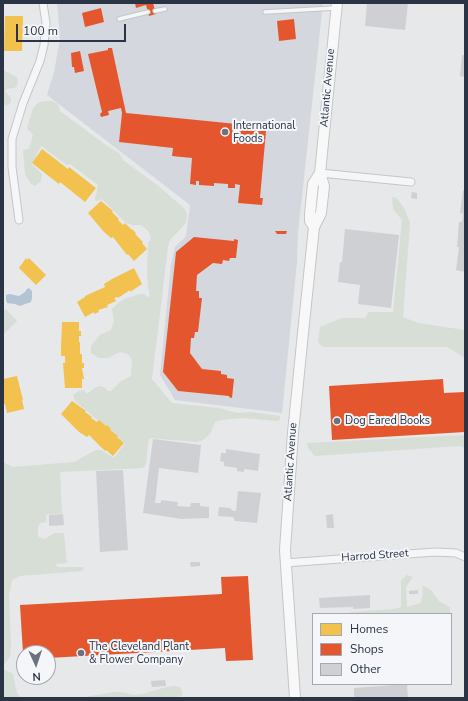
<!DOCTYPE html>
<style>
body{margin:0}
#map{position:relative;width:468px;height:701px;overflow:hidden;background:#e6e8ea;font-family:"Nunito Sans",sans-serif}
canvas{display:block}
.frame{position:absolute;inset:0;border:4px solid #2b3445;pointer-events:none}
.legend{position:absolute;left:312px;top:613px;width:140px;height:72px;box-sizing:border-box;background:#f4f6f9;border:1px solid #a4a8b1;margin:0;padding:5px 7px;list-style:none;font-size:12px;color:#2b3445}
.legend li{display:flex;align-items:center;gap:8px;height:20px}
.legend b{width:20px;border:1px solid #a4a8b1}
.north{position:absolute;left:16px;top:645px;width:40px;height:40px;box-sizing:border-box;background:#f4f6f9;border:1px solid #a4a8b1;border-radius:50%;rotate:177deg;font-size:11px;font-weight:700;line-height:16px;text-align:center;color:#2b3445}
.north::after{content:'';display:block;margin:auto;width:14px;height:18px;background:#6c737f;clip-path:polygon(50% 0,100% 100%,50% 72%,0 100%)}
.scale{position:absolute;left:16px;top:24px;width:110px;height:18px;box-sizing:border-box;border:2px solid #2b3445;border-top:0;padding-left:5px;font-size:12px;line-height:14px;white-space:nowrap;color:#2b3445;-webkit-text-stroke:3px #f4f6f9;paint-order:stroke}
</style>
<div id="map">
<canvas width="468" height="701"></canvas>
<div class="frame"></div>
<ul class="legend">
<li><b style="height:11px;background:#f2c14e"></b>Homes</li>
<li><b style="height:11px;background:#e4572e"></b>Shops</li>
<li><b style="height:11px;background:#ced0d3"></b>Other</li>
</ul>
<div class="north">N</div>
<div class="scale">100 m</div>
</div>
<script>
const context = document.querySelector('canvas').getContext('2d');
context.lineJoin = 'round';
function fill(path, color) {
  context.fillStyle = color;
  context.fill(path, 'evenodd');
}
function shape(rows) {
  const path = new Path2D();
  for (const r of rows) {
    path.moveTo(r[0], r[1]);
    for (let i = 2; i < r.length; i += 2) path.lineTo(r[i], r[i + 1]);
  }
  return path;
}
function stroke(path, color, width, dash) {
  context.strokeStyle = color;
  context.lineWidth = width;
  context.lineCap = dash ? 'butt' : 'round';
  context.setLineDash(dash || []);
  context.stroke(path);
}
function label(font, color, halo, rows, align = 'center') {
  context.font = font + ' "Nunito Sans",sans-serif';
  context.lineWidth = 4;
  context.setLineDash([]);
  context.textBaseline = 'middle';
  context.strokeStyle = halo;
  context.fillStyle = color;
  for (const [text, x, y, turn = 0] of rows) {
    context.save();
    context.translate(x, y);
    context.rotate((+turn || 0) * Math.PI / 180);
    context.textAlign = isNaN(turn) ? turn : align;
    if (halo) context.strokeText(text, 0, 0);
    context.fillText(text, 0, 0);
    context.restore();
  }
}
fill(shape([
 [57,3,323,3,298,233,297,262,282,413,175,400,160,375,171,264,175,247,186,236,190,205,47,95,54,72,60,39]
]), '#d4d7dd');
fill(shape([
 [3,70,17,77,18,81,17,86,14,88,6,89,5,91,11,98,11,101,9,104,6,106,3,103],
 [48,101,52,101,58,104,60,111,107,146,119,153,123,160,156,184,185,209,187,214,186,223,170,240,168,247,152,379,172,403,219,408,237,413,251,412,280,416,280,419,278,421,242,418,221,420,215,422,210,434,203,440,197,442,149,438,146,464,143,468,60,472,62,513,46,515,46,522,40,523,38,527,38,536,40,538,45,539,54,533,64,533,67,563,55,564,58,567,84,567,82,571,20,576,12,580,9,595,11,644,10,657,3,666,5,670,13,674,17,693,21,698,3,698,3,462,13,467,74,462,96,450,101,450,114,458,125,443,75,401,73,395,79,391,84,390,87,394,96,387,101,386,105,388,108,391,111,391,121,381,131,376,132,361,129,355,125,353,120,352,108,358,99,358,91,353,91,346,100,335,111,330,114,321,112,309,117,304,124,299,140,294,144,294,148,297,150,296,148,287,147,272,148,243,151,239,150,234,146,229,141,225,133,225,126,223,102,199,97,201,95,200,98,185,70,164,67,165,41,146,32,164,42,174,41,181,35,186,31,184,25,174,23,150,29,149,33,135,27,128,33,108,39,102],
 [392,197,397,198,405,210,410,223,403,317,418,323,465,330,465,358,447,347,323,347,318,342,320,327,342,318,365,318,369,312,393,312,402,220,393,209],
 [6,309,17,321,3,335,3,312],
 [465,435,465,448,460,446,315,456,308,448,307,443],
 [407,575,413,577,406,587,407,607,421,603,423,592,422,585,431,590,439,601,450,607,450,614,350,614,351,612,394,609,401,607,401,580],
 [174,686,180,687,182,691,182,696,170,698,79,698,114,692,122,692,134,695,143,694,166,687]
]), '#d6ded6');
fill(shape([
 [29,288,32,291,32,298,31,302,28,303,20,306,15,304,7,303,6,300,6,295,10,294,19,296,25,292,27,289]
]), '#b4c4d5');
fill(shape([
 [5,16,23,16,22,51,4,51],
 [42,149,68,169,69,167,96,188,85,202,60,182,59,184,32,163],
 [101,201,113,211,112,212,119,219,118,220,123,225,125,223,132,230,132,229,136,233,135,234,143,242,142,243,147,249,134,261,128,254,127,255,113,237,111,238,104,232,88,213],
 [26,258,27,260,29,258,46,275,36,285,19,268],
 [134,268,142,284,130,292,130,290,118,298,118,297,114,298,116,301,107,305,108,307,98,310,99,312,94,314,94,312,85,317,77,302,85,297,85,296,105,287,104,284,112,279],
 [62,322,79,322,79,331,81,331,81,336,79,336,79,342,80,342,80,354,82,354,82,363,84,363,84,368,82,368,84,379,82,379,82,388,65,388,63,363,65,363,65,356,61,356,61,347],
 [17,376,23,400,22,400,24,409,7,413,5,404,4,404,3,401,4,399,3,379],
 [72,401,86,411,85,412,92,417,91,418,97,422,99,420,106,426,107,425,111,429,110,430,118,436,117,437,124,443,113,456,106,450,105,451,89,435,87,437,79,432,61,414]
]), '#f2c14e');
fill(shape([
 [135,3,153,3,156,14,149,16,146,5,136,8],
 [101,8,104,22,85,27,82,13],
 [294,19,296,39,279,41,277,21],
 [108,48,112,48,126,113,247,125,246,129,266,131,260,198,263,198,262,205,238,203,240,185,235,184,235,188,228,188,228,184,214,183,214,186,199,185,199,181,196,181,196,185,190,184,192,158,172,156,173,148,119,142,122,113,121,108,108,111,109,115,101,117,100,114,102,112,88,54,108,50],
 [80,51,84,71,75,73,74,67,72,67,71,53],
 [275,231,287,231,286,234,277,234],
 [194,237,234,241,234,239,238,240,236,258,230,258,229,261,223,260,222,264,213,263,197,275,196,291,199,291,199,298,202,298,198,332,195,332,194,338,191,338,190,353,202,369,221,371,221,374,227,375,227,378,234,379,232,398,229,397,229,396,178,391,163,372,176,252],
 [443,379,444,393,465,392,465,432,332,440,329,386],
 [248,576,253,660,226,661,225,648,48,658,48,653,23,653,20,605,222,594,221,577]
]), '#e4572e');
fill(shape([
 [367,3,408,3,405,30,365,26],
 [462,55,465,55,465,77,460,76],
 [463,190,465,190,465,272,456,270,459,247,457,247,459,222,462,222,463,213,460,214],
 [412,192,417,193,417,199,411,198],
 [345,229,399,235,391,308,358,304,360,285,338,282,340,262,342,262],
 [153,439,201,445,198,473,159,468,155,503,161,503,161,500,178,502,177,506,190,507,191,503,200,503,200,506,209,507,209,518,182,519,143,513],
 [226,449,260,454,258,471,244,469,244,472,237,471,237,468,224,466,224,462,220,461,221,453,226,453],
 [123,470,128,550,100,552,96,471],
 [238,491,261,493,257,523,235,521,233,517,218,516,219,507,230,508,233,511,236,511],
 [63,514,64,525,49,526,49,515],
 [333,514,334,528,327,528,326,515],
 [190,562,200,562,200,566,191,567],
 [418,590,418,594,409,594,409,591],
 [370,595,370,608,353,609,353,607,320,608,319,598],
 [165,680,166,686,152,687,151,681],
 [407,684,408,698,354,698,354,688]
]), '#ced0d3');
const service = shape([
 [155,11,165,9],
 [265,12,335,8],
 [119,19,148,12]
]);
const minor = shape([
 [320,173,411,182],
 [19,220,12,167,12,139,23,103,40,61,44,45,46,23,43,3],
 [285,563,435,552,456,553,465,557]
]);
const secondary = shape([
 [314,227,310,221,310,214,313,184,320,173],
 [295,698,285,550,293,433,303,333,314,227,321,213,324,186,320,173,337,3]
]);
stroke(service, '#c4c6c8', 5.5);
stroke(minor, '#c4c6c8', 9);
stroke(secondary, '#c4c6c8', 12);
stroke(service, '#f5f6f7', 3.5);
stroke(minor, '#f5f6f7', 7);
stroke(secondary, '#f8f8f8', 10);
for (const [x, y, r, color] of [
 [225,132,4,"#6c737f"],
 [337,421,4,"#6c737f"],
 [81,653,4,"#6c737f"]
]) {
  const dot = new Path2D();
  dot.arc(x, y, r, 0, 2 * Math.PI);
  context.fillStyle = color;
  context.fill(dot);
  stroke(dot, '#f4f6f9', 1.5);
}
label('11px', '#2b3445', '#f4f6f9', [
 ["Atlantic Avenue",328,88,-85],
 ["Atlantic Avenue",291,462,-86],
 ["Harrod Street",375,556,-4]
]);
label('11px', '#2b3445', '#f4f6f9', [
 ["International",233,126],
 ["Foods",233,139],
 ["Dog Eared Books",345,421],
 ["The Cleveland Plant",89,647],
 ["& Flower Company",89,660]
], 'left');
</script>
